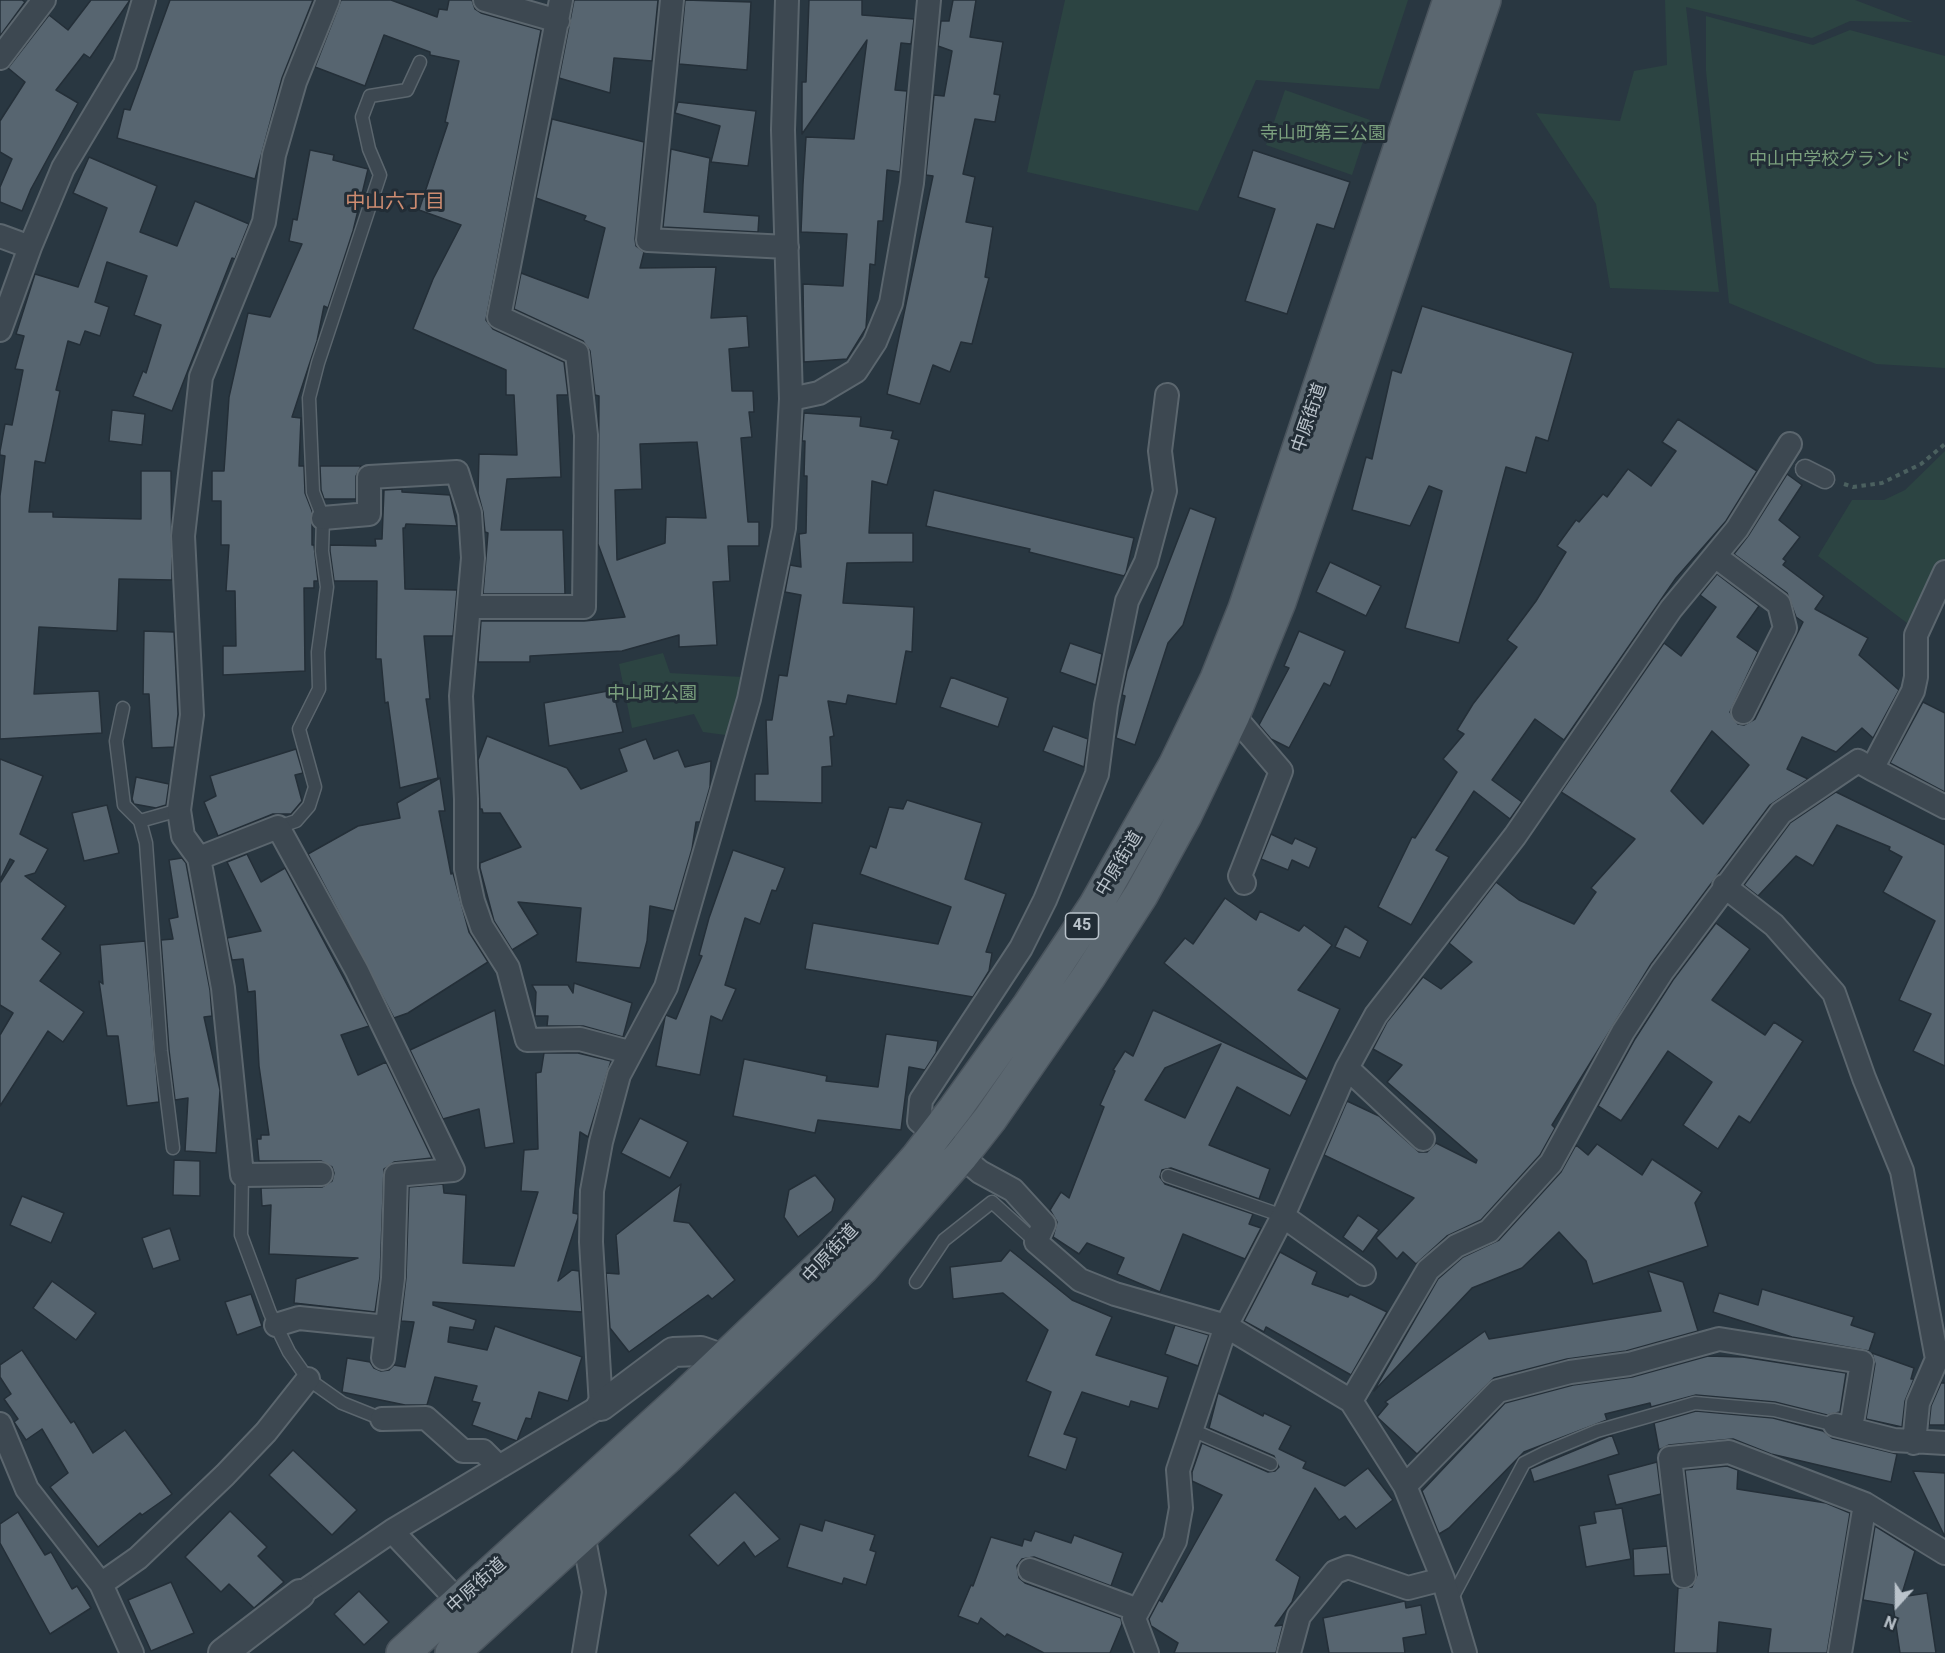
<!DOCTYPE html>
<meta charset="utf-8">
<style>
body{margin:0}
#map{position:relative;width:1945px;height:1653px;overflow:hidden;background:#293741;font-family:Roboto,sans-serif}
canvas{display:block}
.north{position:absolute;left:1867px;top:1575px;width:60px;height:60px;-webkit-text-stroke:4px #222d36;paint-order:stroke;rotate:201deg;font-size:16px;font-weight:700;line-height:24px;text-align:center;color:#bac3cb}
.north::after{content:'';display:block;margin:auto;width:21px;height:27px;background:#bac3cb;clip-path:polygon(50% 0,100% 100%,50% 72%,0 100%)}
</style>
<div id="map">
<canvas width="1945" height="1653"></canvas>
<div class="north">N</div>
</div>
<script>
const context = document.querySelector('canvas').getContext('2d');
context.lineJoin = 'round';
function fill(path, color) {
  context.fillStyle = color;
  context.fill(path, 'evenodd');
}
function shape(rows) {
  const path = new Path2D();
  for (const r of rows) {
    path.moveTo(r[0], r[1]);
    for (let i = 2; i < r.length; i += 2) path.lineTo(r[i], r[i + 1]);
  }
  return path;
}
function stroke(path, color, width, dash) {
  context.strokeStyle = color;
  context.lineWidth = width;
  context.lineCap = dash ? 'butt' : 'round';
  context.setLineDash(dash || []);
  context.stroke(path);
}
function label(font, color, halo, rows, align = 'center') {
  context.font = font + ' Roboto,"Noto Sans JP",sans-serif';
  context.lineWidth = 6;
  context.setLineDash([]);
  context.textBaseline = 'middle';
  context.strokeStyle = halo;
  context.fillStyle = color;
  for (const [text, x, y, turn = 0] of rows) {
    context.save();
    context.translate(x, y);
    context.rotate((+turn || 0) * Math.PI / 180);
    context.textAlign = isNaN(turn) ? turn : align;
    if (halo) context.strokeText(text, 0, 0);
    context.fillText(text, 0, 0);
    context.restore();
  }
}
fill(shape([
 [1065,0,1408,0,1379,89,1256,80,1198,211,1027,172],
 [1665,0,1855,0,1913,22,1850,21,1812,38,1686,7,1719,292,1610,288,1596,204,1536,113,1620,121,1634,71,1667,65],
 [1706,16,1813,45,1850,30,1945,56,1945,368,1876,364,1729,303,1706,71],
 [1285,90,1370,120,1352,175,1266,145],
 [1945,451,1945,558,1907,623,1818,556,1852,500,1884,500,1905,490],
 [663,653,670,673,742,677,733,736,703,732,694,714,632,728,619,664]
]), '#2c4442');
const building = shape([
 [0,0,22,0,25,2,0,36,0,0],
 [91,0,130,0,90,58,84,54,56,90,78,103,31,189,22,211,0,202,0,187,12,159,0,152,0,121,25,82,8,68,49,15,68,30,91,0],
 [170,0,313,0,282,78,255,179,117,138,124,109,130,110,170,0],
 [341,0,391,0,437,17,439,9,447,10,449,0,472,0,475,9,481,13,541,30,486,320,493,329,564,362,568,395,557,395,561,477,507,479,501,530,563,530,565,594,483,594,488,533,485,532,483,512,478,493,479,454,517,455,514,395,506,395,506,370,413,329,433,279,461,225,419,210,448,123,445,122,459,61,430,55,430,52,384,35,365,86,315,67,341,0],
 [574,0,658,0,652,61,614,58,610,93,559,78,574,0],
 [685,0,751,2,747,70,679,64,685,0],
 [809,0,862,0,862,15,914,19,911,44,901,43,895,90,907,91,900,172,887,170,883,221,878,221,875,265,870,264,866,328,847,359,804,362,803,284,843,286,847,234,801,232,803,184,806,137,854,139,867,40,802,134,802,82,806,82,809,0],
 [953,0,976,0,970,37,1003,42,994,94,1000,95,995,122,975,119,963,174,975,177,966,222,993,227,985,277,989,278,972,344,961,342,950,372,933,365,920,404,887,394,933,176,926,175,934,95,944,96,952,51,938,46,941,21,949,21,953,0],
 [678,102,756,111,748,166,711,162,720,126,675,113,678,102],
 [552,119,644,142,635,239,636,246,644,252,640,268,716,267,711,318,747,316,749,347,729,349,732,391,753,391,754,412,749,412,752,437,741,438,748,522,759,522,759,546,728,546,730,581,713,582,717,645,679,647,679,635,622,651,530,656,530,662,478,662,481,621,584,621,625,617,598,544,599,396,595,395,590,351,583,341,514,309,521,273,588,298,605,228,584,220,586,216,536,198,552,119],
 [697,442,706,518,666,517,665,543,617,560,615,490,642,489,640,444,697,442],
 [671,149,710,158,704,212,759,216,758,232,663,227,671,149],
 [310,150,334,155,333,160,368,169,353,231,328,308,324,306,317,341,292,417,301,418,299,466,304,466,305,493,312,511,312,545,314,545,318,581,314,581,314,588,304,588,305,671,223,675,223,646,236,646,235,591,226,591,229,545,221,545,221,501,212,501,212,471,224,471,229,397,248,313,270,317,302,244,289,241,293,219,297,220,310,150],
 [1253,150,1350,182,1334,229,1317,224,1287,314,1245,301,1275,209,1238,197,1253,150],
 [89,157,157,186,140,232,177,246,195,201,249,224,235,259,232,258,172,411,133,396,143,371,146,373,161,325,134,315,147,276,107,262,95,302,109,307,100,336,85,331,80,345,68,341,56,390,60,391,45,463,35,461,29,512,53,512,53,517,141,519,141,471,171,471,172,580,119,579,117,631,39,627,34,694,99,691,102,733,0,739,0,496,5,456,0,455,0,451,5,424,12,425,23,370,15,369,24,336,16,334,35,274,78,287,107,208,73,193,89,157],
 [1422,306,1573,353,1548,441,1536,437,1526,473,1506,467,1459,643,1405,628,1442,491,1429,486,1410,526,1352,510,1366,457,1372,459,1392,370,1401,373,1422,306],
 [112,410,145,414,142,445,109,441,112,410],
 [804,413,861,417,860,426,893,431,891,438,899,440,887,485,872,481,869,533,913,533,913,562,847,563,843,603,914,607,912,652,906,651,896,704,848,695,846,704,828,701,834,736,830,737,832,766,822,767,822,803,755,801,755,774,768,774,766,720,772,720,779,675,787,676,801,595,785,592,790,565,801,567,799,534,806,533,807,476,804,476,805,441,802,441,804,413],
 [1678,419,1757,471,1726,521,1676,578,1564,740,1535,719,1492,780,1522,802,1510,819,1474,791,1436,850,1449,857,1411,925,1378,907,1412,837,1415,838,1457,772,1443,759,1464,734,1457,730,1473,704,1517,647,1507,640,1536,601,1566,552,1557,546,1576,520,1579,522,1603,494,1607,497,1628,469,1651,486,1676,451,1662,442,1678,419],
 [320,466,361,466,356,476,356,499,324,499,321,490,320,466],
 [1787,474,1802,485,1779,520,1800,537,1783,559,1786,561,1783,565,1824,596,1815,609,1868,638,1859,655,1899,690,1873,738,1862,728,1836,752,1802,737,1787,769,1808,779,1770,805,1651,964,1552,1125,1555,1128,1540,1155,1481,1220,1447,1236,1416,1264,1403,1252,1397,1259,1376,1238,1414,1198,1324,1155,1347,1101,1379,1116,1419,1152,1427,1152,1436,1143,1476,1163,1477,1160,1387,1082,1402,1065,1373,1049,1387,1022,1423,977,1441,989,1472,962,1449,943,1496,882,1519,900,1574,924,1596,892,1591,888,1635,839,1561,792,1664,643,1681,656,1716,607,1700,595,1717,574,1759,606,1737,637,1758,652,1730,712,1738,724,1744,725,1755,719,1803,622,1796,617,1787,593,1734,554,1748,536,1787,474],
 [1712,731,1749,765,1703,824,1671,791,1712,731],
 [402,489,402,492,450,495,457,526,406,524,405,528,403,528,405,589,457,590,453,636,424,636,430,699,426,699,438,778,400,788,388,702,385,703,381,659,376,659,377,581,334,581,330,551,330,545,376,546,375,539,382,539,384,490,402,489],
 [934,490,1134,538,1126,573,1124,576,1029,552,1030,549,926,526,934,490],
 [1190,508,1216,518,1183,625,1168,643,1135,745,1116,738,1125,696,1122,695,1127,671,1190,508],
 [1330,562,1381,586,1366,616,1316,592,1330,562],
 [144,631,174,632,178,714,174,747,152,748,149,694,143,694,144,631],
 [1299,631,1345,651,1330,686,1324,683,1289,748,1271,739,1259,725,1289,668,1284,666,1299,631],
 [1070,643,1102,654,1096,685,1060,672,1070,643],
 [951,677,1008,698,998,727,940,707,951,677],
 [613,690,623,732,549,746,544,703,613,690],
 [1923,702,1945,713,1945,792,1890,763,1923,702],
 [1053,726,1088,739,1084,767,1043,751,1053,726],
 [487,736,567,768,581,789,627,771,619,749,646,739,654,759,678,750,685,767,711,761,710,787,700,822,696,822,692,849,674,911,650,906,647,941,640,968,576,962,581,908,518,902,538,934,512,950,494,921,480,868,480,863,521,847,500,813,483,813,482,809,480,809,478,760,487,736],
 [296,749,303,773,295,775,302,801,291,814,273,814,218,836,204,802,216,796,210,776,296,749],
 [0,759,43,776,20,834,48,849,35,873,25,876,66,906,42,939,61,953,40,981,84,1012,63,1042,48,1031,0,1106,0,1035,13,1013,0,1005,0,883,14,861,10,859,0,880,0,759],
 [136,777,169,784,166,805,156,808,134,804,132,799,136,777],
 [440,778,445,811,439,811,451,874,453,873,469,932,488,962,408,1013,394,1018,308,854,358,826,400,818,397,803,440,778],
 [1836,792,1945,845,1945,1066,1913,1051,1931,1014,1899,1000,1935,921,1883,892,1902,857,1889,850,1890,847,1837,825,1813,866,1796,856,1758,896,1744,885,1790,823,1836,792],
 [907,800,982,823,965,879,1006,894,986,952,992,953,989,971,973,997,805,969,813,923,938,944,951,907,860,874,870,846,876,848,889,807,903,809,907,800],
 [107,805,119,853,84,861,72,813,107,805],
 [1271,834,1292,844,1295,838,1317,848,1309,868,1292,860,1288,870,1261,859,1271,834],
 [733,850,785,868,776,891,772,890,760,924,745,918,725,985,736,989,722,1021,711,1016,700,1075,656,1066,665,1017,666,1015,676,1019,702,956,699,955,709,918,733,850],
 [247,854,261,882,285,868,369,1026,341,1035,358,1075,386,1062,432,1158,394,1162,384,1169,380,1277,375,1312,294,1303,296,1279,358,1258,269,1254,271,1205,262,1206,261,1188,322,1187,332,1181,334,1173,332,1167,321,1161,259,1161,257,1139,261,1139,261,1135,269,1135,259,1066,255,991,248,992,243,959,232,960,227,938,261,931,227,862,247,854],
 [182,858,186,863,210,990,212,1016,204,1017,220,1090,216,1153,185,1151,188,1098,175,1100,169,1050,161,940,173,939,169,919,178,917,169,860,182,858],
 [1225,898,1256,920,1260,911,1299,931,1304,925,1332,945,1298,990,1340,1009,1307,1079,1164,963,1185,938,1193,944,1225,898],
 [1716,923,1750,949,1712,1000,1765,1035,1774,1022,1803,1041,1750,1123,1739,1116,1718,1149,1683,1125,1712,1082,1668,1051,1621,1121,1598,1106,1635,1039,1673,980,1716,923],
 [1345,926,1368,941,1360,958,1335,947,1345,926],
 [145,941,159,1102,127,1106,118,1036,107,1036,99,981,103,984,100,945,145,941],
 [574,983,632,1003,623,1037,583,1026,547,1026,548,1016,535,1016,536,992,532,985,568,985,573,993,574,983],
 [495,1010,514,1143,485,1148,479,1109,443,1119,410,1050,495,1010],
 [1153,1010,1307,1080,1290,1116,1237,1087,1209,1145,1270,1169,1259,1199,1171,1168,1162,1170,1160,1177,1165,1184,1253,1214,1249,1224,1261,1228,1245,1259,1183,1234,1160,1292,1117,1274,1124,1258,1087,1243,1079,1254,1053,1237,1057,1222,1050,1210,1061,1192,1069,1198,1104,1107,1100,1105,1115,1071,1113,1070,1125,1051,1133,1056,1153,1010],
 [1221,1044,1185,1118,1145,1100,1165,1068,1221,1044],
 [886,1034,938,1041,936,1053,925,1070,909,1067,901,1130,818,1120,815,1133,733,1116,744,1059,827,1076,826,1081,878,1087,886,1034],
 [544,1053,578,1053,611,1061,588,1137,580,1132,573,1213,578,1214,578,1218,558,1281,572,1270,579,1271,582,1312,433,1302,433,1305,476,1320,473,1330,450,1327,448,1342,487,1350,495,1326,582,1357,568,1401,539,1392,531,1419,526,1418,517,1441,472,1425,480,1403,472,1401,477,1386,435,1377,427,1405,405,1405,342,1392,347,1358,370,1362,374,1368,381,1371,389,1370,394,1365,405,1367,414,1322,401,1321,406,1278,409,1187,443,1184,444,1193,466,1195,463,1263,514,1266,538,1192,521,1191,524,1150,538,1149,536,1073,541,1072,544,1053],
 [640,1118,688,1142,670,1178,621,1153,640,1118],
 [1597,1144,1642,1175,1652,1159,1702,1192,1695,1203,1708,1246,1593,1284,1586,1261,1559,1232,1522,1268,1472,1288,1374,1391,1438,1279,1463,1257,1499,1240,1561,1172,1576,1145,1588,1155,1597,1144],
 [174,1160,200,1161,200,1196,173,1195,174,1160],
 [815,1175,835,1199,832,1211,798,1237,784,1217,789,1190,815,1175],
 [681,1184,674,1221,689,1223,735,1280,712,1299,708,1295,629,1352,610,1328,606,1273,619,1274,616,1235,681,1184],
 [22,1196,64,1213,51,1243,10,1225,22,1196],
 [1358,1215,1379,1230,1363,1252,1343,1237,1358,1215],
 [170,1228,180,1260,153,1269,142,1238,170,1228],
 [1010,1250,1072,1300,1112,1317,1096,1355,1168,1377,1158,1409,1131,1401,1129,1407,1082,1392,1064,1434,1077,1438,1066,1470,1028,1456,1051,1392,1026,1381,1048,1330,1003,1293,953,1299,950,1267,1001,1261,1010,1250],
 [1280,1252,1317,1272,1312,1284,1348,1297,1350,1294,1387,1312,1351,1375,1266,1327,1264,1332,1244,1321,1280,1252],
 [1648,1271,1683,1282,1698,1331,1626,1351,1567,1359,1494,1378,1417,1454,1377,1417,1388,1404,1385,1402,1485,1331,1489,1339,1661,1311,1648,1271],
 [52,1281,96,1313,76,1340,33,1308,52,1281],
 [1762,1289,1854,1317,1851,1325,1875,1333,1869,1351,1792,1337,1713,1312,1719,1293,1758,1305,1762,1289],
 [251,1294,262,1326,237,1335,225,1302,251,1294],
 [1175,1325,1209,1335,1198,1366,1165,1354,1175,1325],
 [22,1350,71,1423,74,1421,93,1453,125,1430,172,1494,142,1515,140,1513,98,1547,50,1487,68,1473,42,1429,26,1440,14,1422,18,1419,4,1399,11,1394,0,1377,0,1365,22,1350],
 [1872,1353,1914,1368,1911,1379,1914,1379,1905,1401,1902,1427,1866,1419,1875,1364,1872,1353],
 [1708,1356,1743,1357,1846,1373,1840,1412,1827,1415,1775,1402,1696,1395,1651,1407,1650,1403,1605,1414,1607,1420,1524,1452,1449,1528,1439,1534,1422,1491,1505,1403,1573,1385,1632,1377,1708,1356],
 [1941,1383,1945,1383,1945,1425,1929,1425,1931,1406,1941,1383],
 [1218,1393,1263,1416,1264,1413,1291,1426,1279,1449,1306,1462,1303,1468,1345,1486,1368,1468,1393,1500,1356,1529,1345,1516,1339,1520,1315,1488,1276,1560,1300,1577,1292,1602,1275,1626,1283,1625,1276,1653,1174,1653,1178,1643,1151,1626,1149,1619,1159,1600,1162,1602,1222,1495,1192,1481,1192,1472,1202,1443,1268,1472,1275,1471,1279,1467,1274,1456,1209,1428,1218,1393],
 [1696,1411,1773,1418,1823,1431,1832,1438,1897,1454,1891,1482,1771,1454,1733,1439,1669,1445,1659,1450,1654,1423,1696,1411],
 [1612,1435,1619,1454,1534,1482,1530,1469,1612,1435],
 [293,1450,357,1510,332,1535,269,1475,293,1450],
 [1657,1462,1661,1494,1616,1505,1608,1475,1657,1462],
 [1727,1466,1738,1470,1737,1489,1826,1503,1850,1513,1827,1653,1768,1653,1771,1629,1719,1622,1717,1653,1674,1653,1678,1588,1692,1587,1697,1575,1685,1470,1727,1466],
 [1913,1471,1945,1473,1945,1537,1913,1471],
 [735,1492,780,1539,755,1557,744,1542,718,1566,689,1535,735,1492],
 [1622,1508,1631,1559,1586,1567,1579,1526,1596,1523,1594,1512,1622,1508],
 [230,1511,267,1547,258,1556,284,1582,254,1608,229,1584,221,1592,185,1557,230,1511],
 [18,1512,45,1555,51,1552,72,1589,77,1586,91,1608,50,1634,0,1543,0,1524,18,1512],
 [825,1520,875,1535,870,1550,876,1552,866,1585,844,1578,842,1584,787,1567,800,1524,822,1531,825,1520],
 [1875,1526,1915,1551,1901,1597,1927,1593,1936,1653,1900,1653,1893,1605,1863,1600,1875,1526],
 [1035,1531,1071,1543,1074,1535,1123,1553,1111,1586,1034,1557,1022,1559,1017,1566,1019,1578,1025,1583,1121,1618,1122,1624,1110,1653,1044,1653,1007,1634,1005,1637,981,1618,978,1624,958,1616,971,1585,973,1586,991,1537,1022,1546,1024,1539,1031,1541,1035,1531],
 [1667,1546,1670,1574,1634,1576,1633,1549,1667,1546],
 [171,1582,194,1633,151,1651,128,1600,171,1582],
 [359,1591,389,1622,364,1645,334,1614,359,1591],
 [1405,1601,1406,1608,1421,1605,1426,1634,1403,1638,1405,1653,1329,1653,1323,1618,1405,1601]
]);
fill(building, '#576570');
stroke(building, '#242f38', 1.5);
const service = shape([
 [123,708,116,741,124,805,140,821,146,843,161,1051,173,1148],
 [140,821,179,810],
 [278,827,296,821,309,806,315,787,299,729,319,689,318,652,327,587,322,551,323,518,313,492,309,398,318,363,380,175,369,149,362,117,370,96,407,90,420,62],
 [242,1175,241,1235,270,1313,289,1352,308,1379,342,1403,382,1419],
 [1168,1176,1283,1216],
 [916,1282,944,1240,992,1202,1036,1242],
 [1192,1430,1271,1464],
 [1451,1600,1524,1463,1544,1453,1597,1431,1695,1403,1774,1410,1835,1425]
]);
const pedestrian = shape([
 [1805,469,1825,479]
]);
const minor = shape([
 [485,0,558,21],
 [672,0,648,240,787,247],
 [0,58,44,0],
 [0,236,30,247],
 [0,330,30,247,63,168,125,64,144,0],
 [1167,395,1160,451,1165,491,1146,562,1127,601,1106,705,1097,774,1045,900,1021,948,921,1100,919,1121,980,1172,1013,1190,1044,1224,1036,1242,1080,1280,1115,1294,1226,1326,1351,1401,1405,1486,1443,1579,1465,1653],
 [791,399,819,393,856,371,875,342,891,303,912,183,929,0],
 [323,518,369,514,369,477,457,472,470,513,473,558,461,696,466,799,466,869,473,901,482,927,508,968,527,1040,580,1039,629,1052],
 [1715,556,1779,604,1785,628,1743,712],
 [1945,572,1916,635,1916,677,1913,691,1872,769,1945,807],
 [469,607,584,607,586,435,577,353,499,317,561,0],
 [1233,715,1281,771,1240,876,1244,883],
 [199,858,278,827,357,971,453,1170,396,1175,393,1278,383,1358],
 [1724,886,1774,925,1834,993,1864,1078,1902,1171,1937,1359,1918,1403,1914,1443],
 [1347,1068,1423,1139],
 [321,1174,242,1175,223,988,199,858,183,836,179,810,192,715,183,536,201,377,264,222,274,155,295,82,328,0],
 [1283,1216,1364,1274],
 [276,1325,299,1318,387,1327],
 [1351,1401,1428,1270,1456,1246,1489,1231,1551,1163,1623,1032,1662,972,1781,813,1858,761,1872,769],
 [382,1419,426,1418,463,1451,483,1451,499,1467],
 [0,1424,27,1489,101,1584,132,1653],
 [1835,1425,1894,1440,1945,1443],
 [1405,1486,1498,1391,1570,1372,1629,1364,1719,1339,1862,1362,1853,1417],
 [392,1531,459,1602],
 [583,1534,594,1592,584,1653],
 [1030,1570,1138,1610],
 [1684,1576,1670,1458,1729,1452,1865,1504,1945,1553],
 [101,1584,138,1558,225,1475,266,1432,308,1379],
 [300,1594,392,1531,601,1406,591,1242,592,1191,601,1142,619,1075,666,987,749,699,784,528,791,399,783,130,787,0],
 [1147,1653,1134,1618,1175,1541,1181,1508,1178,1470,1226,1326,1283,1216,1347,1068,1376,1015,1515,836,1671,609,1737,529,1790,444],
 [1289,1653,1299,1616,1335,1572,1348,1567,1408,1588,1443,1579],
 [1840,1653,1865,1504]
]);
const tertiary = shape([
 [601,1406,673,1352,701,1351,724,1359,739,1373],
 [223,1653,300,1594]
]);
const primary = shape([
 [403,1653,683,1398,831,1257,918,1157,955,1109,1029,1006,1096,905,1175,766,1217,679,1245,609,1450,0],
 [452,1653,667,1457,862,1268,961,1156,990,1119,1089,976,1141,895,1185,815,1233,715,1279,602,1484,0]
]);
stroke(service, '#5b666e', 15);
stroke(pedestrian, '#5b666e', 21);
stroke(minor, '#5b666e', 26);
stroke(tertiary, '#5b666e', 32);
stroke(primary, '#4a545d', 36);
stroke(shape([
 [1844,484,1853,487,1882,483,1921,464,1945,444]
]), '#4b605f', 4, [4.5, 4.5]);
stroke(service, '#3d4851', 12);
stroke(pedestrian, '#3d4851', 18);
stroke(minor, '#3d4851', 22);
stroke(tertiary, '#3d4851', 28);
stroke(primary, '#5b6770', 33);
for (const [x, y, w] of [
 [1082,926,33]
]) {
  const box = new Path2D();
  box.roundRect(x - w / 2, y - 13, w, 26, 4.5);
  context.fillStyle = '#222d36';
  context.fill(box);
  stroke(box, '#bac3cb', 1.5);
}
label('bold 16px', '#bac3cb', null, [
 ["45",1082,926]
]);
label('18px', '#7a9f7d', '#222d36', [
 ["寺山町第三公園",1323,134],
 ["中山中学校グランド",1830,160],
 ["中山町公園",652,694]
]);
label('18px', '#bac3cb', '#222d36', [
 ["中原街道",1310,418,-71],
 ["中原街道",1120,864,-59],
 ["中原街道",831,1254,-47],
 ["中原街道",477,1586,-42]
]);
label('20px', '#ce8c71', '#222d36', [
 ["中山六丁目",395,203]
]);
</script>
